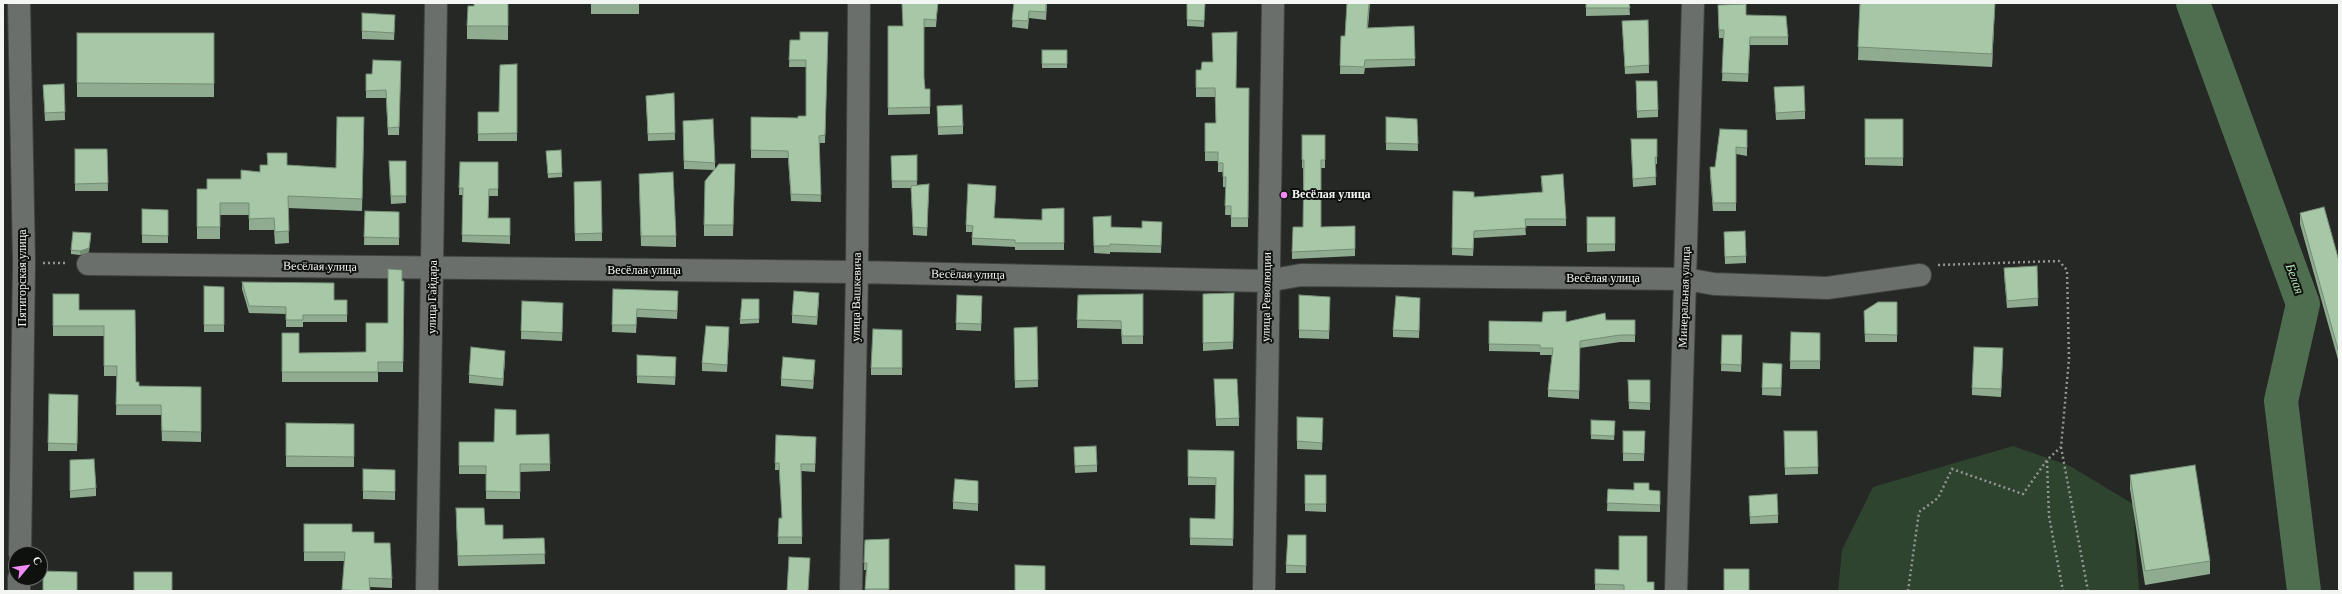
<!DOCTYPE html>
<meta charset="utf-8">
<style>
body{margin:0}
#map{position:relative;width:2342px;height:594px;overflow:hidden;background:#252825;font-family:Georgia,serif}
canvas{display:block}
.frame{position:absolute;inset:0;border:4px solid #f3f5f3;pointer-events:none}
.north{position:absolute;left:8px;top:546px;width:40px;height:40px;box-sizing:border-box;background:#0f110f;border:1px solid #6a6c6a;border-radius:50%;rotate:61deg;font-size:11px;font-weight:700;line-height:16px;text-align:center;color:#f3f5f3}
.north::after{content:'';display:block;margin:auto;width:14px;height:18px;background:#f08bf6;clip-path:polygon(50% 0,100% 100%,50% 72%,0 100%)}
</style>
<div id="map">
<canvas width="2342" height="594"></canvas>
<div class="frame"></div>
<div class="north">С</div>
</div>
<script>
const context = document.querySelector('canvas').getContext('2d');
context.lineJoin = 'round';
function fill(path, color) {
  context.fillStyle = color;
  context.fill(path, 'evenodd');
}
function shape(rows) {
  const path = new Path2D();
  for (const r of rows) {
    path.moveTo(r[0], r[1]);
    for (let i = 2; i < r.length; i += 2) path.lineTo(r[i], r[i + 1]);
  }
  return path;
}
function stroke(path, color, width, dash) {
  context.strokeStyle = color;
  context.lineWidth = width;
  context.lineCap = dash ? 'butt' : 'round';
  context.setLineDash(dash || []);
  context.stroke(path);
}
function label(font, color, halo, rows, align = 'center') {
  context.font = font + ' Georgia,serif';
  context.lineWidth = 4;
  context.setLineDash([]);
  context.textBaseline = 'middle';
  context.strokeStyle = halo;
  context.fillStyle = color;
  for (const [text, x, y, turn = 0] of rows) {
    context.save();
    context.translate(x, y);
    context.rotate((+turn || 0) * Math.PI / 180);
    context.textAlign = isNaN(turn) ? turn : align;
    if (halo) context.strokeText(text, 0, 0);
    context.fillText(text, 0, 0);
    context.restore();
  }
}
fill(shape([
 [2013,446,2070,466,2133,504,2139,590,2141,591,1838,591,1842,550,1873,487]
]), '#2f442f');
stroke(shape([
 [2193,3,2303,304,2281,401,2304,591]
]), '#4f6d4f', 34);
const minor = shape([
 [19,3,24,262,20,554],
 [88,264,857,272,1267,281,1301,275,1686,279,1714,284,1827,288,1920,275],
 [19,591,19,578],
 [427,591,436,3],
 [851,591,857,272,859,3],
 [1264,591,1273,3],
 [1676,591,1693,3]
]);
stroke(minor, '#404340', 24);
stroke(shape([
 [43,263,68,263],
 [2061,447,2088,591],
 [2047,461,2049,516,2063,591],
 [1908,591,1919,512,1938,498,1952,469,2023,494,2047,460,2061,447,2069,359,2067,270,2059,261,1937,265]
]), '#939693', 2.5, [2, 3]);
stroke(minor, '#6b6f6b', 22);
fill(shape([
 [474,3,521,3,521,4,508,4,508,40,467,39,467,26,474,6],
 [591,3,639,3,639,14,591,14],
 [902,3,938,3,936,27,924,27,924,77,925,89,930,89,930,114,888,115,888,26,903,26],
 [1014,3,1047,3,1046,20,1029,18,1028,29,1012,27],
 [1187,3,1205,3,1204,27,1187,26],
 [1347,3,1370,3,1368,28,1414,26,1415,66,1365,68,1364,74,1340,74,1341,36,1345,36],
 [1586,3,1629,3,1630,15,1586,16],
 [1860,3,1995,3,1992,67,1858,60],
 [1718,5,1746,15,1788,37,1788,45,1750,45,1748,82,1722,81,1724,38,1719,38],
 [362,13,395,22,394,40,362,39],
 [1648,20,1649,73,1625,74,1622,21],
 [828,32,825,143,819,143,821,202,791,201,788,158,751,158,751,117,798,118,806,116,806,67,789,67,790,40,800,40],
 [77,33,214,33,214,97,77,97],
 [1042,50,1067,50,1067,68,1042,68],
 [401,61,399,135,388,135,386,98,366,98,366,74,372,74],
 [517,64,517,141,478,141,478,112,499,112],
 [1196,70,1236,88,1249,88,1248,227,1231,227,1231,215,1225,215,1226,187,1223,187,1223,172,1218,172,1218,161,1205,161,1205,123,1216,123,1215,97,1196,97],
 [1636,81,1658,110,1658,117,1637,118],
 [64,84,65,120,45,121,43,85],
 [1774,87,1805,111,1805,119,1776,120],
 [674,93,675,140,648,141,646,96],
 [937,106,963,126,963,134,938,135],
 [1386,117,1417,119,1418,151,1386,150],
 [1865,119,1903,119,1903,166,1865,165],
 [683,121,715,163,715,170,735,164,733,236,704,236,704,225,714,170,684,169],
 [364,129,362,211,288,208,289,243,275,244,274,230,249,230,249,215,220,215,220,239,197,239,197,189,207,189,241,179,260,172,267,165,267,153,287,165,336,168],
 [1747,130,1747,156,1736,154,1736,211,1713,211,1710,175,1710,167,1715,167],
 [1302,135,1325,135,1325,168,1321,168,1321,227,1355,226,1355,256,1292,259,1292,252,1303,227,1303,168,1302,168],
 [1657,139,1657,164,1655,164,1656,185,1633,187,1631,147],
 [75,149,107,149,108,191,75,191],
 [561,150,562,177,548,178,546,151],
 [917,155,917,185,929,184,927,236,913,235,911,188,892,188,891,156],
 [389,161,406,161,406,203,391,204],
 [460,162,498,162,498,196,489,196,488,218,510,218,510,244,462,242,463,195,459,195],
 [639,174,676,236,676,247,641,246],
 [1541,176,1566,219,1566,226,1525,226,1526,235,1474,238,1473,256,1452,255,1453,191,1474,197,1542,193],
 [601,181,602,241,575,241,574,182],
 [996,193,994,218,1042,220,1064,208,1064,250,1015,250,1015,247,972,245,972,232,966,232,966,225],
 [142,209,168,210,168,243,142,243],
 [365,211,399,212,399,245,364,245],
 [2300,213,2339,261,2339,363,2300,224],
 [1093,217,1111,227,1142,228,1162,222,1161,253,1110,252,1110,254,1094,253],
 [1587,217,1615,217,1615,251,1587,252],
 [1724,232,1746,256,1746,263,1725,264],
 [71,250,89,252,80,255,71,254],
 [2037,266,2038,306,2007,308,2004,275,2004,268],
 [402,281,404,281,403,372,378,372,378,382,282,382,282,333,299,353,366,352,388,323],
 [242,282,334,300,347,300,347,322,303,322,303,327,286,327,286,314,249,313,242,289],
 [204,286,224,287,224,332,204,332],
 [613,289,678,299,677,319,637,317,636,333,612,332],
 [1234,293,1233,349,1203,351,1203,294],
 [53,294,79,310,135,310,136,382,139,386,201,387,201,442,162,441,161,415,116,415,117,376,104,376,104,336,53,336],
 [1143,294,1143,344,1122,344,1121,329,1077,328,1078,295],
 [957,295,982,296,981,331,956,330],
 [1299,295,1330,297,1329,339,1299,338],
 [759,299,759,323,740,324,740,320],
 [522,301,563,310,562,341,521,339],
 [819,301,817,325,792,323,792,315],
 [1897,302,1897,342,1865,342,1864,311],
 [1420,305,1419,338,1393,337,1393,330],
 [1606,320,1635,320,1635,342,1620,342,1580,348,1579,399,1548,397,1548,390,1552,355,1540,355,1540,352,1489,351,1489,321,1542,322],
 [1037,327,1038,387,1015,388,1014,328],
 [902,330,902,375,871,375,871,368],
 [1791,332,1820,333,1820,369,1790,369],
 [729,335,727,372,702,371,702,363],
 [1722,335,1742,335,1741,372,1721,371],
 [637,355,676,364,675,385,637,383],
 [2003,356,2001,397,1972,395,1972,388],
 [505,358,503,386,469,383,469,375],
 [1763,363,1782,364,1781,396,1762,395],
 [815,367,813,389,781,386,781,379],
 [1214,379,1239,418,1239,426,1216,426],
 [1628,380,1650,380,1650,410,1629,409],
 [49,394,78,395,77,451,48,451],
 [1297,417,1323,425,1322,450,1297,449],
 [1615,421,1614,440,1591,439,1591,435],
 [286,423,354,424,354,467,286,467],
 [1623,431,1645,431,1644,461,1623,461],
 [1784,431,1817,431,1818,474,1785,475],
 [516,435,550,464,550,471,520,472,520,499,486,499,486,474,459,474,459,442,494,442],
 [776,435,816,437,815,472,801,471,802,544,778,544,779,518,782,518,779,470,775,470],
 [1074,447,1097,465,1097,472,1075,473],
 [1188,450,1234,451,1233,546,1190,545,1190,518,1215,519,1216,485,1188,485],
 [70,460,96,488,96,496,70,498],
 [363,469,395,470,395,500,363,499],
 [1305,475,1326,475,1326,512,1305,511],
 [2130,475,2210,561,2210,574,2145,585,2130,489],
 [978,481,978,511,953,509,953,502],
 [1608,489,1660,491,1660,512,1607,511],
 [1749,496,1778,515,1778,523,1750,524],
 [456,519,485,525,503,539,544,538,545,564,458,566],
 [304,524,352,532,374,543,392,579,392,588,370,587,370,591,342,591,345,561,304,561],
 [1306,535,1306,573,1286,573,1286,565],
 [889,539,889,591,865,591,866,570,864,570,865,540],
 [1595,569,1647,582,1654,591,1595,591]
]), '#90ac90');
fill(shape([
 [1995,3,1992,67,1992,54],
 [91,237,89,252,80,255,80,251],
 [505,351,505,358,503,386,503,379],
 [815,360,815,367,813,389,813,381]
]), '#758c75');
const building = shape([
 [474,3,508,3,508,26,467,26,468,6,474,6,474,3],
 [902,3,938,3,936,20,924,19,924,77,925,89,930,89,930,107,888,108,888,26,903,26,902,3],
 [1014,3,1046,3,1046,12,1029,11,1028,21,1012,20,1014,3],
 [1187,3,1205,3,1204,21,1187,20,1187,3],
 [1347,3,1369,3,1367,28,1414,26,1415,59,1365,60,1364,67,1340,66,1341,36,1345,36,1347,3],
 [1586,3,1629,3,1630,8,1586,8,1586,3],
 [1860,3,1995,3,1992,54,1858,47,1860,3],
 [1746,4,1746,15,1786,16,1788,37,1750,37,1748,74,1722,73,1724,30,1719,30,1718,5,1746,4],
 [362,13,395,15,394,33,362,31,362,13],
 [1648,20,1649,65,1625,67,1622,21,1648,20],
 [800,32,828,32,825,135,819,136,821,195,791,194,788,151,751,150,751,117,798,118,798,116,806,116,806,60,789,60,790,40,800,40,800,32],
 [1237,32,1236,88,1249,88,1248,218,1231,218,1231,206,1225,206,1226,177,1223,177,1223,163,1218,163,1218,152,1205,152,1205,123,1216,123,1215,88,1196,88,1196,70,1201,70,1202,62,1213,62,1212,33,1237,32],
 [77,33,214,33,214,84,77,83,77,33],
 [1042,50,1067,50,1067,64,1042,64,1042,50],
 [373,60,401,61,399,127,388,128,386,90,366,91,366,74,372,74,373,60],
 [517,64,517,133,478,134,478,112,499,112,500,65,517,64],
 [1636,81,1657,81,1658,110,1637,111,1636,81],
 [64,84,65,112,45,113,43,85,64,84],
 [1804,86,1805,111,1776,113,1774,87,1804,86],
 [674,93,675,133,648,134,646,96,674,93],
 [962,105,963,126,938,127,937,106,962,105],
 [337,117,364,117,362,199,288,196,289,231,275,232,274,218,249,219,249,203,220,203,220,227,197,227,197,189,207,189,207,179,241,179,241,170,260,172,260,165,268,165,267,153,287,153,287,165,336,168,337,117],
 [1386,117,1417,119,1418,144,1386,143,1386,117],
 [713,119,715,163,684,161,683,121,713,119],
 [1865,119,1903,119,1903,158,1865,158,1865,119],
 [1720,129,1747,130,1747,148,1736,147,1736,203,1713,203,1710,167,1715,167,1720,129],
 [1302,135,1325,135,1325,160,1321,160,1321,227,1355,226,1355,249,1292,252,1293,227,1303,227,1304,160,1302,160,1302,135],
 [1631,139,1657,139,1657,157,1655,157,1656,177,1633,179,1631,139],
 [75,149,107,149,108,183,75,184,75,149],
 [561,150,562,173,548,174,546,151,561,150],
 [917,155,917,181,892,181,891,156,917,155],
 [389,161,406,161,406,196,391,196,389,161],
 [460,162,498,162,498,189,489,189,488,218,510,218,510,236,462,235,463,188,459,188,460,162],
 [719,164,735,164,733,225,704,225,705,181,719,164],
 [673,172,676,236,641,236,639,174,673,172],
 [1563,174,1566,219,1525,219,1526,228,1474,231,1473,249,1452,248,1453,191,1474,192,1474,197,1543,192,1541,176,1563,174],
 [601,181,602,233,575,234,574,182,601,181],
 [929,184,927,228,913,227,911,186,929,184],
 [968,184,996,186,994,218,1042,220,1042,209,1064,208,1064,243,1015,243,1015,240,972,238,973,226,966,225,968,184],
 [2324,207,2339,261,2339,353,2300,213,2324,207],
 [142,209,168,210,168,236,142,235,142,209],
 [365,211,399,212,399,238,364,237,365,211],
 [1111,216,1111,227,1142,228,1142,221,1162,222,1161,246,1110,244,1110,246,1094,246,1093,217,1111,216],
 [1587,217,1615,217,1615,244,1587,244,1587,217],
 [1745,231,1746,256,1725,257,1724,232,1745,231],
 [73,232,91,233,89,248,80,251,71,250,73,232],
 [2037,266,2038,298,2007,301,2004,268,2037,266],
 [388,269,402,270,402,281,404,281,403,362,378,362,378,372,282,372,282,333,299,333,299,353,366,352,366,323,388,323,388,269],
 [242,282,334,283,334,300,347,300,347,315,303,315,303,320,286,320,286,307,249,306,242,282],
 [204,286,224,287,224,325,204,325,204,286],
 [613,289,678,291,677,311,637,309,636,325,612,325,613,289],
 [794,291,819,293,817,317,792,315,794,291],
 [1234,293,1233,342,1203,343,1203,294,1234,293],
 [53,294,79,294,79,310,135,310,136,382,139,382,139,386,201,387,201,432,162,431,161,405,116,405,117,366,104,366,104,326,53,326,53,294],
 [1143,294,1143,336,1122,336,1121,321,1077,320,1078,295,1143,294],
 [957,295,982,296,981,324,956,323,957,295],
 [1299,295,1330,297,1329,331,1299,330,1299,295],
 [1396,296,1420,298,1419,331,1393,330,1396,296],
 [742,299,759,299,759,319,740,320,742,299],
 [522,301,563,303,562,333,521,331,522,301],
 [1878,302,1897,302,1897,335,1865,334,1864,311,1878,302],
 [1566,311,1566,322,1605,313,1606,320,1635,320,1635,335,1620,335,1580,341,1579,391,1548,390,1553,348,1540,348,1540,345,1489,344,1489,321,1542,322,1543,312,1566,311],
 [706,326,729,327,727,365,702,363,706,326],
 [1037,327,1038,380,1015,381,1014,328,1037,327],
 [873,329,902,330,902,368,871,368,873,329],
 [1791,332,1820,333,1820,361,1790,361,1791,332],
 [1722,335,1742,335,1741,365,1721,364,1722,335],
 [471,347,505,351,503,379,469,375,471,347],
 [1974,347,2003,348,2001,389,1972,388,1974,347],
 [637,355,676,357,675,377,637,376,637,355],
 [783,357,815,360,813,381,781,379,783,357],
 [1763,363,1782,364,1781,388,1762,388,1763,363],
 [1214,379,1237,379,1239,418,1216,419,1214,379],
 [1628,380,1650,380,1650,403,1629,402,1628,380],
 [49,394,78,395,77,444,48,443,49,394],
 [495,409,516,410,516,435,549,434,550,464,520,464,520,492,486,491,486,466,459,466,459,442,494,442,495,409],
 [1297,417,1323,418,1322,443,1297,441,1297,417],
 [1591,420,1615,421,1614,436,1591,435,1591,420],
 [286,423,354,424,354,457,286,456,286,423],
 [1623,431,1645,431,1644,454,1623,453,1623,431],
 [1784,431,1817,431,1818,467,1785,468,1784,431],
 [776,435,816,437,815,464,801,464,802,537,778,537,779,518,782,518,779,463,775,463,776,435],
 [1096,446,1097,465,1075,466,1074,447,1096,446],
 [1188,450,1234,451,1233,539,1190,538,1190,518,1215,519,1216,478,1188,477,1188,450],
 [94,459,96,488,70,491,70,460,94,459],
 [2195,465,2210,561,2145,571,2130,475,2195,465],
 [363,469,395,470,395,492,363,491,363,469],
 [1305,475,1326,475,1326,504,1305,504,1305,475],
 [955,479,978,481,978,504,953,502,955,479],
 [1634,483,1649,483,1649,490,1660,491,1660,505,1607,503,1608,489,1634,490,1634,483],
 [1777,494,1778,515,1750,517,1749,496,1777,494],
 [456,508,484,508,485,525,503,525,503,539,544,538,545,554,458,556,456,508],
 [304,524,352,524,352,532,374,532,374,543,390,543,392,579,369,578,370,591,342,590,345,552,304,552,304,524],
 [1288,535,1306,535,1306,566,1286,565,1288,535],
 [1619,536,1647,536,1647,582,1654,582,1654,591,1624,591,1624,585,1595,584,1595,569,1619,570,1619,536],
 [889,539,889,589,865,589,867,563,864,563,865,540,889,539],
 [789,557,810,558,808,591,787,591,789,557],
 [1015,565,1045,566,1045,591,1015,591,1015,565],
 [1724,569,1749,569,1749,591,1724,591,1724,569],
 [43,571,77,572,77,591,43,591,43,571],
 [134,572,172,572,172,591,134,591,134,572]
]);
fill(building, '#a7c8a7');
stroke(building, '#758c75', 1);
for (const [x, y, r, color] of [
 [1284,195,4,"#f08bf6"]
]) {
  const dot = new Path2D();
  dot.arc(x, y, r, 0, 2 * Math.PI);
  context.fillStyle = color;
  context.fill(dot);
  stroke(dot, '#0f110f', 1.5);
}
label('bold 12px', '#f3f5f3', '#0f110f', [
 ["Весёлая улица",1292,195]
], 'left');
label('12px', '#f3f5f3', '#0f110f', [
 ["Весёлая улица",320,267,1],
 ["Весёлая улица",644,271],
 ["Весёлая улица",968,275,1],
 ["Пятигорская улица",23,278,-90],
 ["Весёлая улица",1603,279],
 ["улица Гайдара",433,297,-89],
 ["улица Вашкевича",857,297,-89],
 ["улица Революции",1267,297,-89],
 ["Минеральная улица",1685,297,-88]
]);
label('italic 13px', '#b4e7b5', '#0f110f', [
 ["Белая",2294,279,70]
]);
</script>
